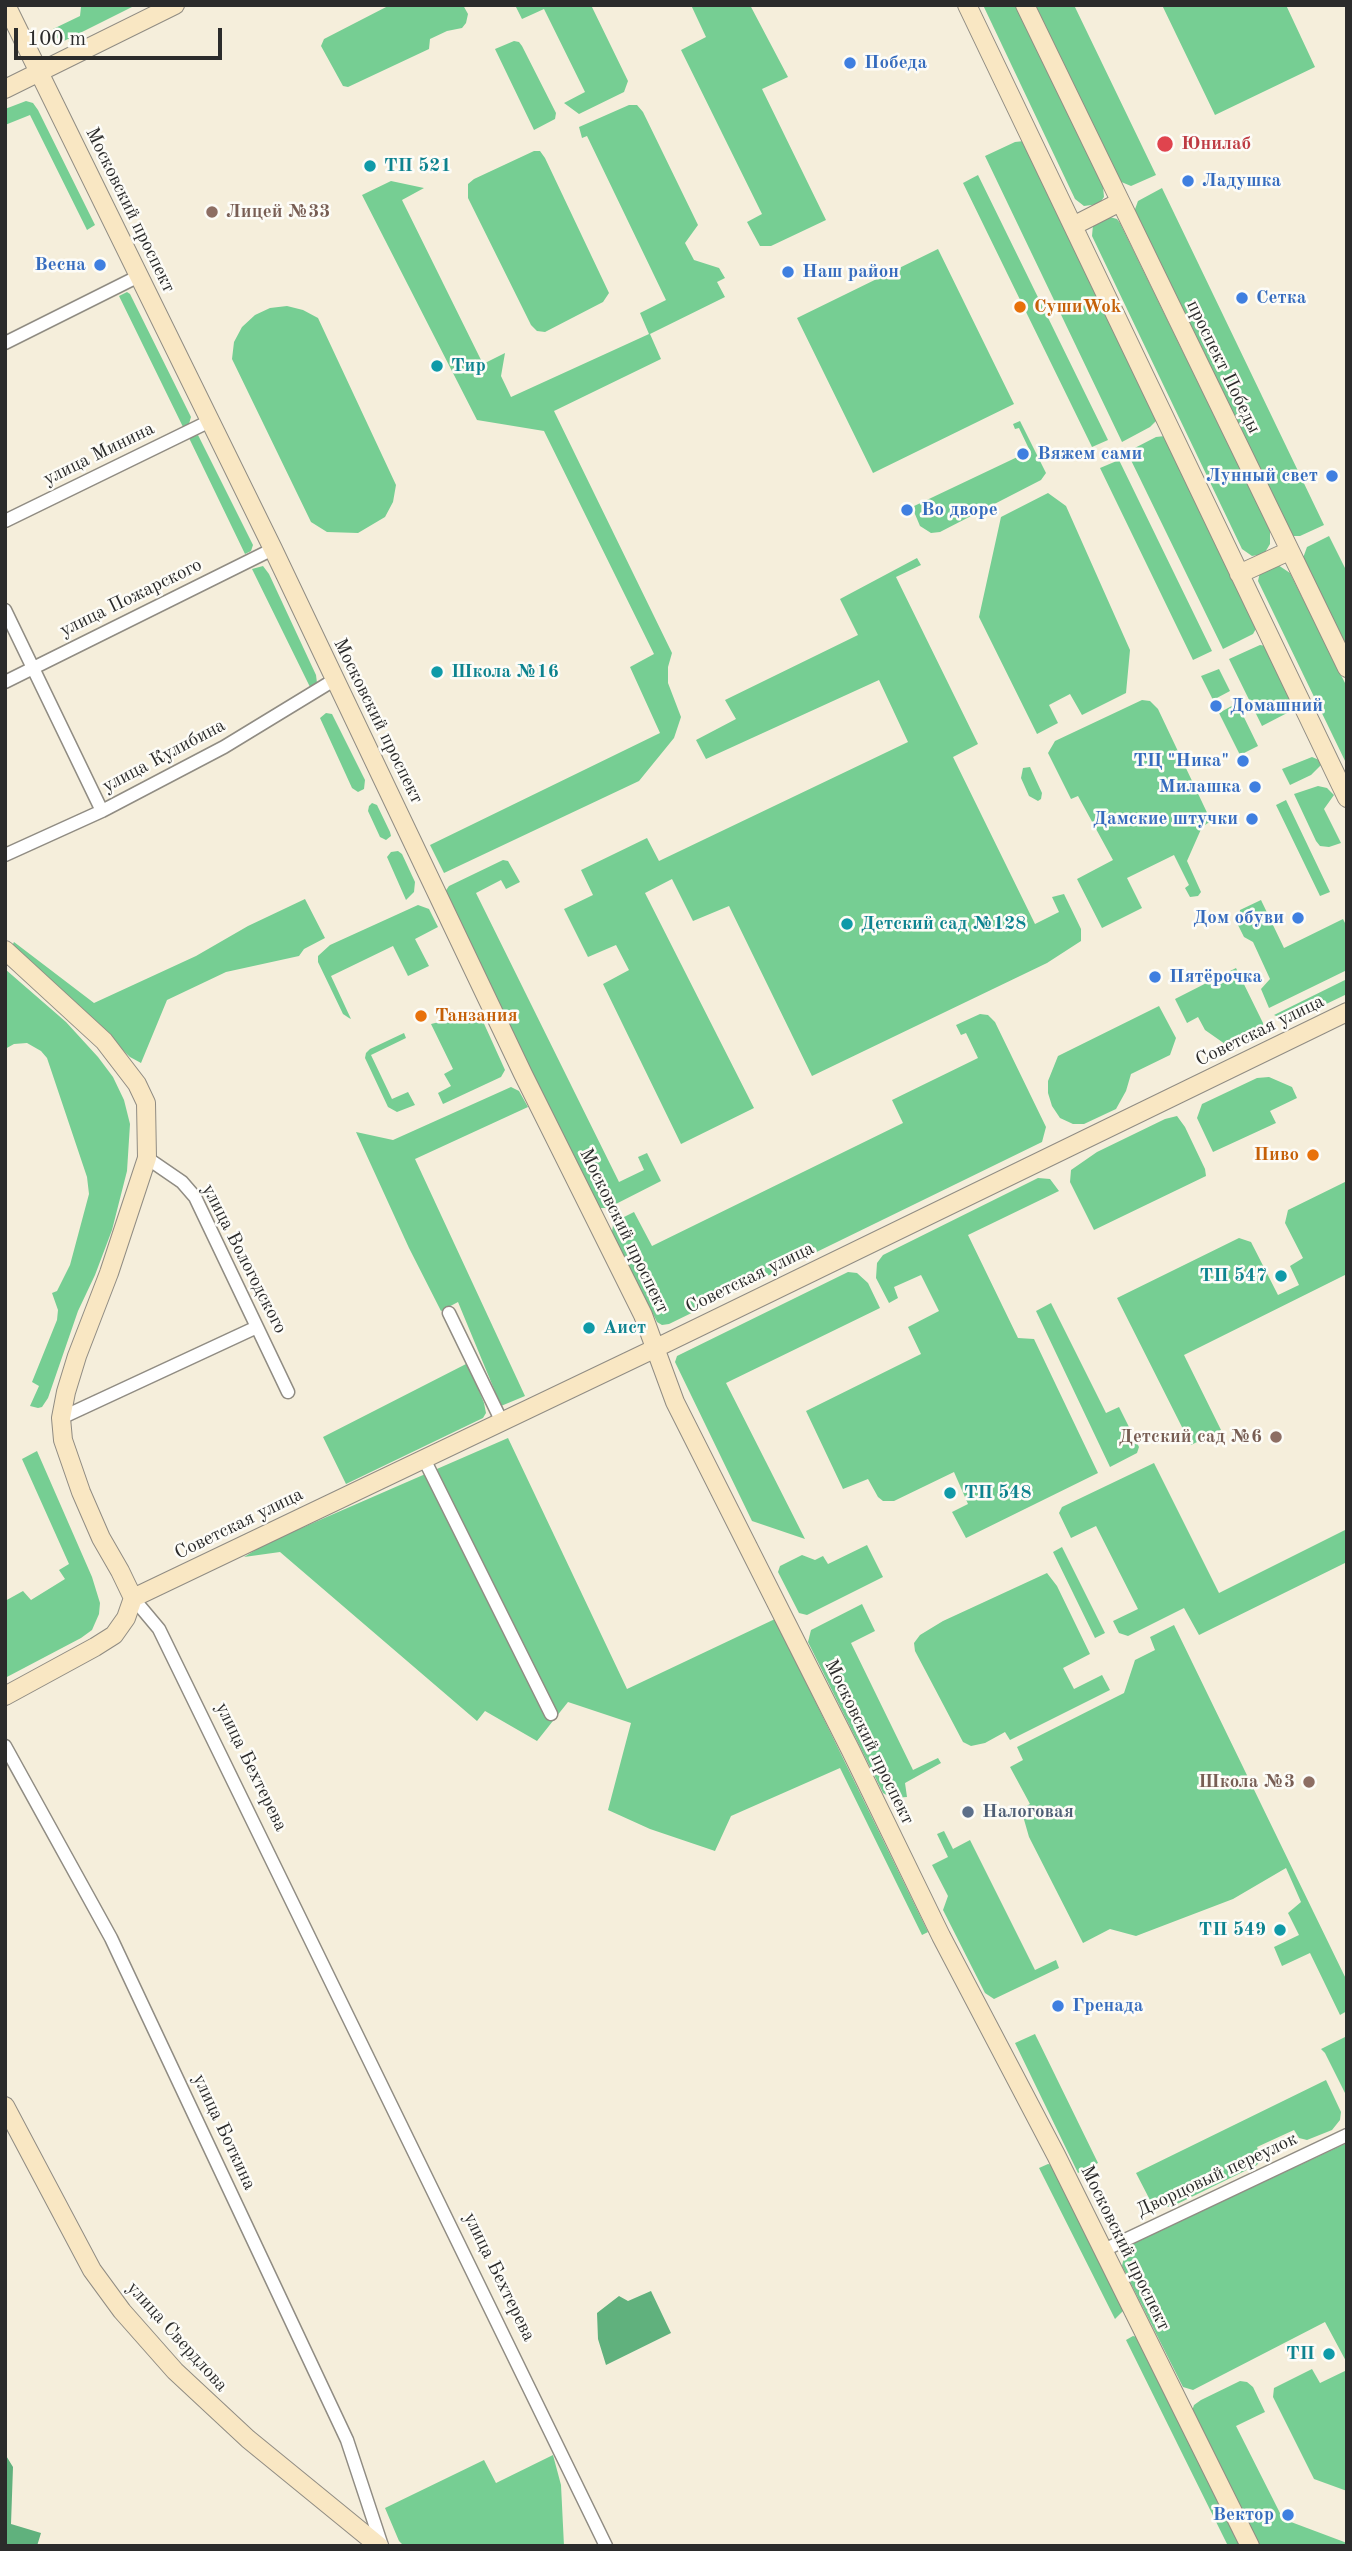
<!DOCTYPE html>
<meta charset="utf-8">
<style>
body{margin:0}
#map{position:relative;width:1352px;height:2551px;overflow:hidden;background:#f5eedb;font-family:"Old Standard TT",serif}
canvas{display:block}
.frame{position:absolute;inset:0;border:7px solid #2b2b2b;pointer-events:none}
.scale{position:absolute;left:14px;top:28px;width:208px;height:32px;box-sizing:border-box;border:4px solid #2b2b2b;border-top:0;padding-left:9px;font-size:21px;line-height:24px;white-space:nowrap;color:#2b2b2b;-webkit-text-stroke:5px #fdfcf7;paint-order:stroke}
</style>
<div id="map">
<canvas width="1352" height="2551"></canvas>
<div class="frame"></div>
<div class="scale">100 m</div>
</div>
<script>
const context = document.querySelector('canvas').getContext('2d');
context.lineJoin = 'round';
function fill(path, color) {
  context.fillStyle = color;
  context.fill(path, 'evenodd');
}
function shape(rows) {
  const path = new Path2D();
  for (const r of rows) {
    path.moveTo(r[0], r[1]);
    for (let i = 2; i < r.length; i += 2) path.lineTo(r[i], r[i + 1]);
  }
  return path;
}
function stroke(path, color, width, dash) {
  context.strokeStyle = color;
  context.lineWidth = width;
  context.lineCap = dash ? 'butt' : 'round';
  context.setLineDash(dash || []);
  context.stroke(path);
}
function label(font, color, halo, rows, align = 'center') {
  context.font = font + ' "Old Standard TT",serif';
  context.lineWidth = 5;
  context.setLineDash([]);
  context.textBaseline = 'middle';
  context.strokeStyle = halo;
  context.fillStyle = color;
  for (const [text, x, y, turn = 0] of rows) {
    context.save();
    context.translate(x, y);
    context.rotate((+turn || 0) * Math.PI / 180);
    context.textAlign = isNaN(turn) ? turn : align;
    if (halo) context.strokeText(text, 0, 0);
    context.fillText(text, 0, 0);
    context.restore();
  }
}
fill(shape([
 [84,5,136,5,60,43,53,29,80,16,81,7],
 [390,5,463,5,468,14,466,23,462,28,447,31,430,39,429,49,348,87,343,86,321,46,324,39],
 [515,5,591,5,628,81,624,92,579,114,564,103,585,92,544,9,522,19],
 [691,5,750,5,788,77,762,89,826,220,771,246,760,246,747,222,762,214,681,50,706,37],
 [983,5,1016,5,1103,186,1104,197,1099,204,1084,206,1075,199],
 [1033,5,1074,5,1156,175,1131,186,1119,181],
 [1162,5,1286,5,1315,67,1215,115],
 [514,41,519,42,522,46,556,113,555,119,534,130,495,49],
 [26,101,33,103,38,110,95,225,87,230,30,115,5,125,5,109],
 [629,105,637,105,643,112,698,225,685,243,694,260,719,268,725,278,717,282,725,297,650,334,661,359,554,411,672,653,668,667,668,683,681,717,674,738,639,781,444,873,430,845,660,733,630,667,654,654,544,431,477,420,362,195,391,181,424,188,402,200,483,364,505,353,501,376,511,397,649,334,640,313,666,300,587,136,582,138,579,127],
 [1024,141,1158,419,1150,427,1122,442,985,156,1015,142],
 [534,151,540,151,545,158,609,293,603,302,545,332,537,331,531,325,468,198,468,184,474,179],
 [978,175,1108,440,1092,447,963,183],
 [1162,188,1324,525,1300,536,1293,536,1134,212,1138,201],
 [1106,216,1117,219,1120,223,1270,530,1270,544,1264,554,1252,556,1242,549,1092,236,1093,225],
 [938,249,1014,404,873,473,797,318],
 [127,292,130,294,191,417,188,427,184,429,119,296],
 [287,306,303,310,318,318,396,485,393,502,385,517,358,533,327,532,311,522,232,359,234,342,242,327,255,315,270,308],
 [1020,421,1046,473,1041,480,940,532,931,533,920,526,912,507,1030,451,1019,428,1015,429,1013,424],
 [198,435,253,545,251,551,245,554,189,438],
 [1165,436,1257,627,1253,634,1223,649,1127,452,1156,437],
 [1119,460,1212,651,1193,660,1100,468],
 [1048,493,1066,506,1130,650,1126,693,1082,715,1070,694,1049,705,1058,723,1037,734,979,617,1001,517],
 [1329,536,1347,572,1347,648,1303,558,1307,547],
 [917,558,921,565,896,577,978,744,953,757,1035,924,1059,912,1052,897,1064,894,1081,929,1081,941,1047,963,812,1076,729,906,693,921,672,879,645,893,754,1108,681,1144,603,984,629,970,616,945,588,957,564,909,593,895,581,870,647,838,659,861,908,742,879,680,706,759,696,740,736,719,725,700,858,635,840,599],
 [1278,565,1290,573,1347,687,1347,765,1258,581,1260,572],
 [263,566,269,574,316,675,317,683,310,687,252,569],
 [1260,645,1266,646,1295,700,1289,712,1262,726,1229,659],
 [1219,669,1230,691,1213,700,1201,676],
 [1142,700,1150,701,1158,709,1211,821,1202,827,1187,861,1201,892,1198,896,1190,897,1185,888,1189,885,1174,855,1127,878,1142,908,1102,928,1077,879,1113,860,1078,796,1071,799,1048,753,1055,741],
 [1237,703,1258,746,1240,755,1219,713],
 [326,713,332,714,365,780,364,789,358,792,352,788,320,718],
 [1312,757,1324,762,1311,775,1290,785,1282,769],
 [1030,767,1042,793,1041,799,1038,801,1029,796,1021,778,1023,768],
 [1318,786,1327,788,1334,795,1324,809,1341,843,1329,847,1320,846,1316,841,1294,794],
 [1286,800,1330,892,1320,896,1276,805],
 [372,803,377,805,390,832,391,836,386,840,380,837,368,811,369,806],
 [391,852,398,851,402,854,415,882,414,892,406,900,387,857],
 [503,860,508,861,520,882,506,889,501,880,476,893,619,1182,644,1170,638,1157,647,1153,661,1181,608,1208,598,1208,442,896,449,886],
 [305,899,325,938,304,949,299,956,226,972,167,1000,141,1063,130,1057,12,946,14,942,94,1003,196,956,248,926],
 [1261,900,1284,948,1343,919,1347,927,1347,970,1269,1008,1261,989,1270,979,1253,942,1244,937,1238,925,1240,910],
 [418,905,429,909,438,927,415,939,429,966,408,976,393,946,331,976,351,1019,349,1018,343,1014,318,962,318,956,330,945],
 [1236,968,1263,1023,1263,1032,1240,1044,1225,1044,1205,1030,1198,1017,1187,1023,1175,999],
 [5,969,66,1022,98,1057,113,1077,124,1100,130,1124,127,1171,112,1230,95,1275,78,1311,48,1398,42,1407,38,1408,30,1406,39,1386,32,1382,57,1320,58,1310,52,1293,57,1291,70,1265,89,1194,87,1177,47,1058,41,1051,27,1043,14,1044,5,1049],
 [1347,979,1347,994,1293,1020,1287,1021,1274,1015],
 [1159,1006,1176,1038,1170,1055,1131,1074,1126,1091,1116,1109,1084,1124,1073,1124,1060,1118,1052,1106,1048,1093,1048,1081,1058,1056],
 [980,1014,988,1015,995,1022,1046,1127,1042,1142,669,1324,662,1325,657,1322,612,1232,613,1225,618,1220,634,1212,652,1246,903,1123,892,1100,978,1058,966,1033,961,1035,956,1025],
 [464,1016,481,1017,505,1070,501,1077,443,1104,438,1093,451,1086,444,1074,453,1069,431,1024],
 [404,1033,406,1038,371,1055,392,1099,408,1092,415,1105,397,1112,388,1107,365,1058,366,1053,370,1049],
 [1269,1077,1292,1087,1297,1098,1270,1111,1276,1123,1213,1152,1197,1118,1202,1104,1257,1078],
 [511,1087,519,1091,528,1107,415,1159,525,1396,501,1406,458,1302,441,1311,409,1248,356,1132,393,1140],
 [1177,1116,1185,1127,1205,1169,1206,1176,1094,1230,1070,1182,1071,1170,1097,1152,1165,1119],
 [1038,1178,1050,1179,1059,1191,968,1235,1018,1338,1034,1339,1098,1473,966,1538,952,1512,968,1504,954,1472,894,1501,883,1501,878,1497,868,1479,843,1489,806,1411,921,1354,908,1327,939,1311,921,1275,894,1287,898,1298,889,1303,876,1278,877,1263,883,1255],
 [1347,1181,1347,1274,1184,1355,1221,1430,1191,1445,1117,1298,1239,1238,1251,1242,1278,1295,1299,1285,1290,1266,1303,1258,1285,1223,1288,1210],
 [848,1272,857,1273,868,1283,880,1308,726,1383,805,1539,752,1521,675,1362,677,1356],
 [1051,1303,1106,1413,1119,1407,1139,1447,1137,1453,1110,1467,1036,1311],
 [468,1363,484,1403,486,1413,483,1418,346,1484,323,1437],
 [508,1438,627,1689,775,1619,928,1932,922,1935,840,1768,731,1816,715,1851,650,1829,608,1810,631,1723,568,1702,537,1741,485,1711,477,1721,280,1552,244,1557,267,1543],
 [37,1451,92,1577,100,1603,99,1614,92,1630,81,1638,5,1678,5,1601,23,1591,31,1600,65,1579,59,1570,69,1564,22,1459],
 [1154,1463,1219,1593,1347,1529,1347,1562,1199,1635,1184,1608,1128,1636,1119,1633,1113,1621,1138,1609,1096,1526,1071,1538,1059,1513,1062,1507],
 [867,1545,883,1577,807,1615,799,1613,778,1572,780,1566,802,1555,815,1560,823,1556,828,1564],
 [1062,1547,1105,1633,1095,1638,1053,1552],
 [1047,1573,1057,1586,1090,1654,1063,1668,1074,1689,1102,1675,1110,1690,1010,1740,1005,1732,985,1743,971,1746,963,1742,915,1651,914,1643,920,1635,943,1621],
 [862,1604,875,1631,851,1643,913,1770,938,1758,941,1763,905,1783,907,1797,892,1798,883,1793,808,1642,811,1630],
 [1174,1625,1347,1981,1347,2011,1340,2015,1310,1953,1282,1966,1274,1947,1299,1935,1288,1913,1301,1902,1286,1868,1233,1899,1136,1936,1110,1929,1083,1943,1029,1837,1021,1809,1030,1804,1010,1767,1023,1760,1017,1747,1124,1693,1135,1660,1155,1650,1150,1637],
 [944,1831,953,1849,970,1840,1035,1970,1056,1960,1059,1968,994,1999,985,1993,943,1910,948,1896,932,1865,948,1857,937,1834],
 [1035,2034,1098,2163,1078,2173,1015,2043],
 [1347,2036,1347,2097,1325,2053,1321,2049],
 [1326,2080,1341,2112,1340,2120,1332,2130,1307,2140,1299,2138,1294,2130,1257,2147,1261,2159,1257,2165,1173,2206,1166,2207,1151,2202,1136,2173],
 [1347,2143,1347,2363,1325,2322,1193,2390,1183,2387,1122,2266,1125,2252,1137,2241],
 [1048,2164,1053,2165,1123,2311,1115,2319,1039,2168],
 [1133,2336,1137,2337,1240,2546,1228,2546,1126,2340],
 [1312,2369,1320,2383,1347,2370,1347,2491,1314,2479,1273,2397,1274,2388],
 [1240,2381,1247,2382,1253,2387,1265,2412,1236,2426,1283,2519,1347,2543,1347,2546,1257,2546,1192,2411,1194,2405,1201,2400],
 [553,2455,561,2485,564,2546,404,2546,399,2541,385,2508,484,2460,496,2483]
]), '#76ce93');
fill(shape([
 [651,2291,671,2333,606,2365,598,2339,597,2313,619,2296,628,2301],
 [5,2454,13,2467,11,2524,41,2533,37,2546,5,2546]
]), '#60b17d');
const street = shape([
 [5,343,139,276],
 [5,521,210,421],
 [5,610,102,811],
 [5,682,273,549],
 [5,855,102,811,224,747,334,680],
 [147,1158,182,1182,195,1197,288,1392],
 [449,1313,502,1422],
 [61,1418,257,1327],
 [424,1459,551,1714],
 [133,1598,159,1629,606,2546],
 [5,1746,111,1938,347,2440,382,2546],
 [1104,2250,1347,2135]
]);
const secondary = shape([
 [6,5,273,549,523,1074,643,1315,675,1402,851,1751,941,1936,1056,2155,1250,2546],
 [967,5,1347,798],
 [1025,5,1347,668],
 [5,89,175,5],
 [1073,226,1120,202],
 [1239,574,1289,551],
 [5,950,104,1041,137,1084,146,1103,147,1158,109,1273,77,1356,66,1392,61,1418,63,1440,81,1492,101,1538,120,1571,133,1598],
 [133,1598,654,1349,1347,1012],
 [5,1696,95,1647,114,1635,126,1618,133,1598],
 [5,2106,92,2270,122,2311,175,2371,248,2439,379,2546]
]);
stroke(street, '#908c83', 15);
stroke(secondary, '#908c83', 20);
stroke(street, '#fff', 12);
stroke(secondary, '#f9e7c3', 18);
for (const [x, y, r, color] of [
 [850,63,7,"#3f7fe0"],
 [1165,144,9,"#e0444e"],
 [370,166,7,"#0f9aa8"],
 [1188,181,7,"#3f7fe0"],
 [212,212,7,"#8d6e63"],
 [100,265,7,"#3f7fe0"],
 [788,272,7,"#3f7fe0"],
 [1242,298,7,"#3f7fe0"],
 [1020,307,7,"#e8710a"],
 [437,366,7,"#0f9aa8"],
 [1023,454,7,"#3f7fe0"],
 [1332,476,7,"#3f7fe0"],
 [907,510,7,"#3f7fe0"],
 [437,672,7,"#0f9aa8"],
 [1216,706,7,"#3f7fe0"],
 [1243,761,7,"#3f7fe0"],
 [1255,787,7,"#3f7fe0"],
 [1252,819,7,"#3f7fe0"],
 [1298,918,7,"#3f7fe0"],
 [847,924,7,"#0f9aa8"],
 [1155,977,7,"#3f7fe0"],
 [421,1016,7,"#e8710a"],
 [1313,1155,7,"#e8710a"],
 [1281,1276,7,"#0f9aa8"],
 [589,1328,7,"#0f9aa8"],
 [1276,1437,7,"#8d6e63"],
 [950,1493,7,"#0f9aa8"],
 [1309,1782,7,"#8d6e63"],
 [968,1812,7,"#5c6f8a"],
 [1280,1930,7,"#0f9aa8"],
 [1058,2006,7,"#3f7fe0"],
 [1329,2354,7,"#0f9aa8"],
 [1288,2515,7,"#3f7fe0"]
]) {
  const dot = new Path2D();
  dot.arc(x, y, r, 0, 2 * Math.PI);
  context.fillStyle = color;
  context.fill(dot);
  stroke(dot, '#fdfcf7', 2.5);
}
label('bold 19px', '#366cbe', '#fdfcf7', [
 ["Победа",864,63],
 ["Ладушка",1202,181],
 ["Весна",86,265,"right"],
 ["Наш район",802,272],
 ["Сетка",1256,298],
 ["Вяжем сами",1037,454],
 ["Лунный свет",1318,476,"right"],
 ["Во дворе",921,510],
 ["Домашний",1230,706],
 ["ТЦ \"Ника\"",1229,761,"right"],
 ["Милашка",1241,787,"right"],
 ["Дамские штучки",1238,819,"right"],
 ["Дом обуви",1284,918,"right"],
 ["Пятёрочка",1169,977],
 ["Гренада",1072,2006],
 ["Вектор",1274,2515,"right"]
], 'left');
label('bold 19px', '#be3a42', '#fdfcf7', [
 ["Юнилаб",1181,144]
], 'left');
label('bold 19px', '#0d838f', '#fdfcf7', [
 ["ТП 521",384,166],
 ["Тир",451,366],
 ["Школа №16",451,672],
 ["Детский сад №128",861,924],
 ["ТП 547",1267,1276,"right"],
 ["Аист",603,1328],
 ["ТП 548",964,1493],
 ["ТП 549",1266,1930,"right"],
 ["ТП",1315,2354,"right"]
], 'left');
label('19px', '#2b2b2b', '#fdfcf7', [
 ["Московский проспект",130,210,64],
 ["проспект Победы",1223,367,64],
 ["улица Минина",99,454,-26],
 ["улица Пожарского",131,598,-26],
 ["Московский проспект",378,721,64],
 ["улица Кулибина",164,756,-28],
 ["Советская улица",1260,1031,-26],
 ["Московский проспект",624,1231,64],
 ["улица Вологодского",244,1259,63],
 ["Советская улица",750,1278,-26],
 ["Советская улица",239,1524,-26],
 ["Московский проспект",869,1742,64],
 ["улица Бехтерева",251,1767,64],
 ["улица Боткина",224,2132,65],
 ["Дворцовый переулок",1217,2175,-25],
 ["Московский проспект",1125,2248,64],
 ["улица Бехтерева",499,2277,64],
 ["улица Свердлова",177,2337,48]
]);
label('bold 19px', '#785e54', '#fdfcf7', [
 ["Лицей №33",226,212,"left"],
 ["Детский сад №6",1262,1437],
 ["Школа №3",1295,1782]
], 'right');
label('bold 19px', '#c56008', '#fdfcf7', [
 ["СушиWok",1034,307],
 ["Танзания",435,1016],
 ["Пиво",1299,1155,"right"]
], 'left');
label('bold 19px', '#4e5e75', '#fdfcf7', [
 ["Налоговая",982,1812]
], 'left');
</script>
